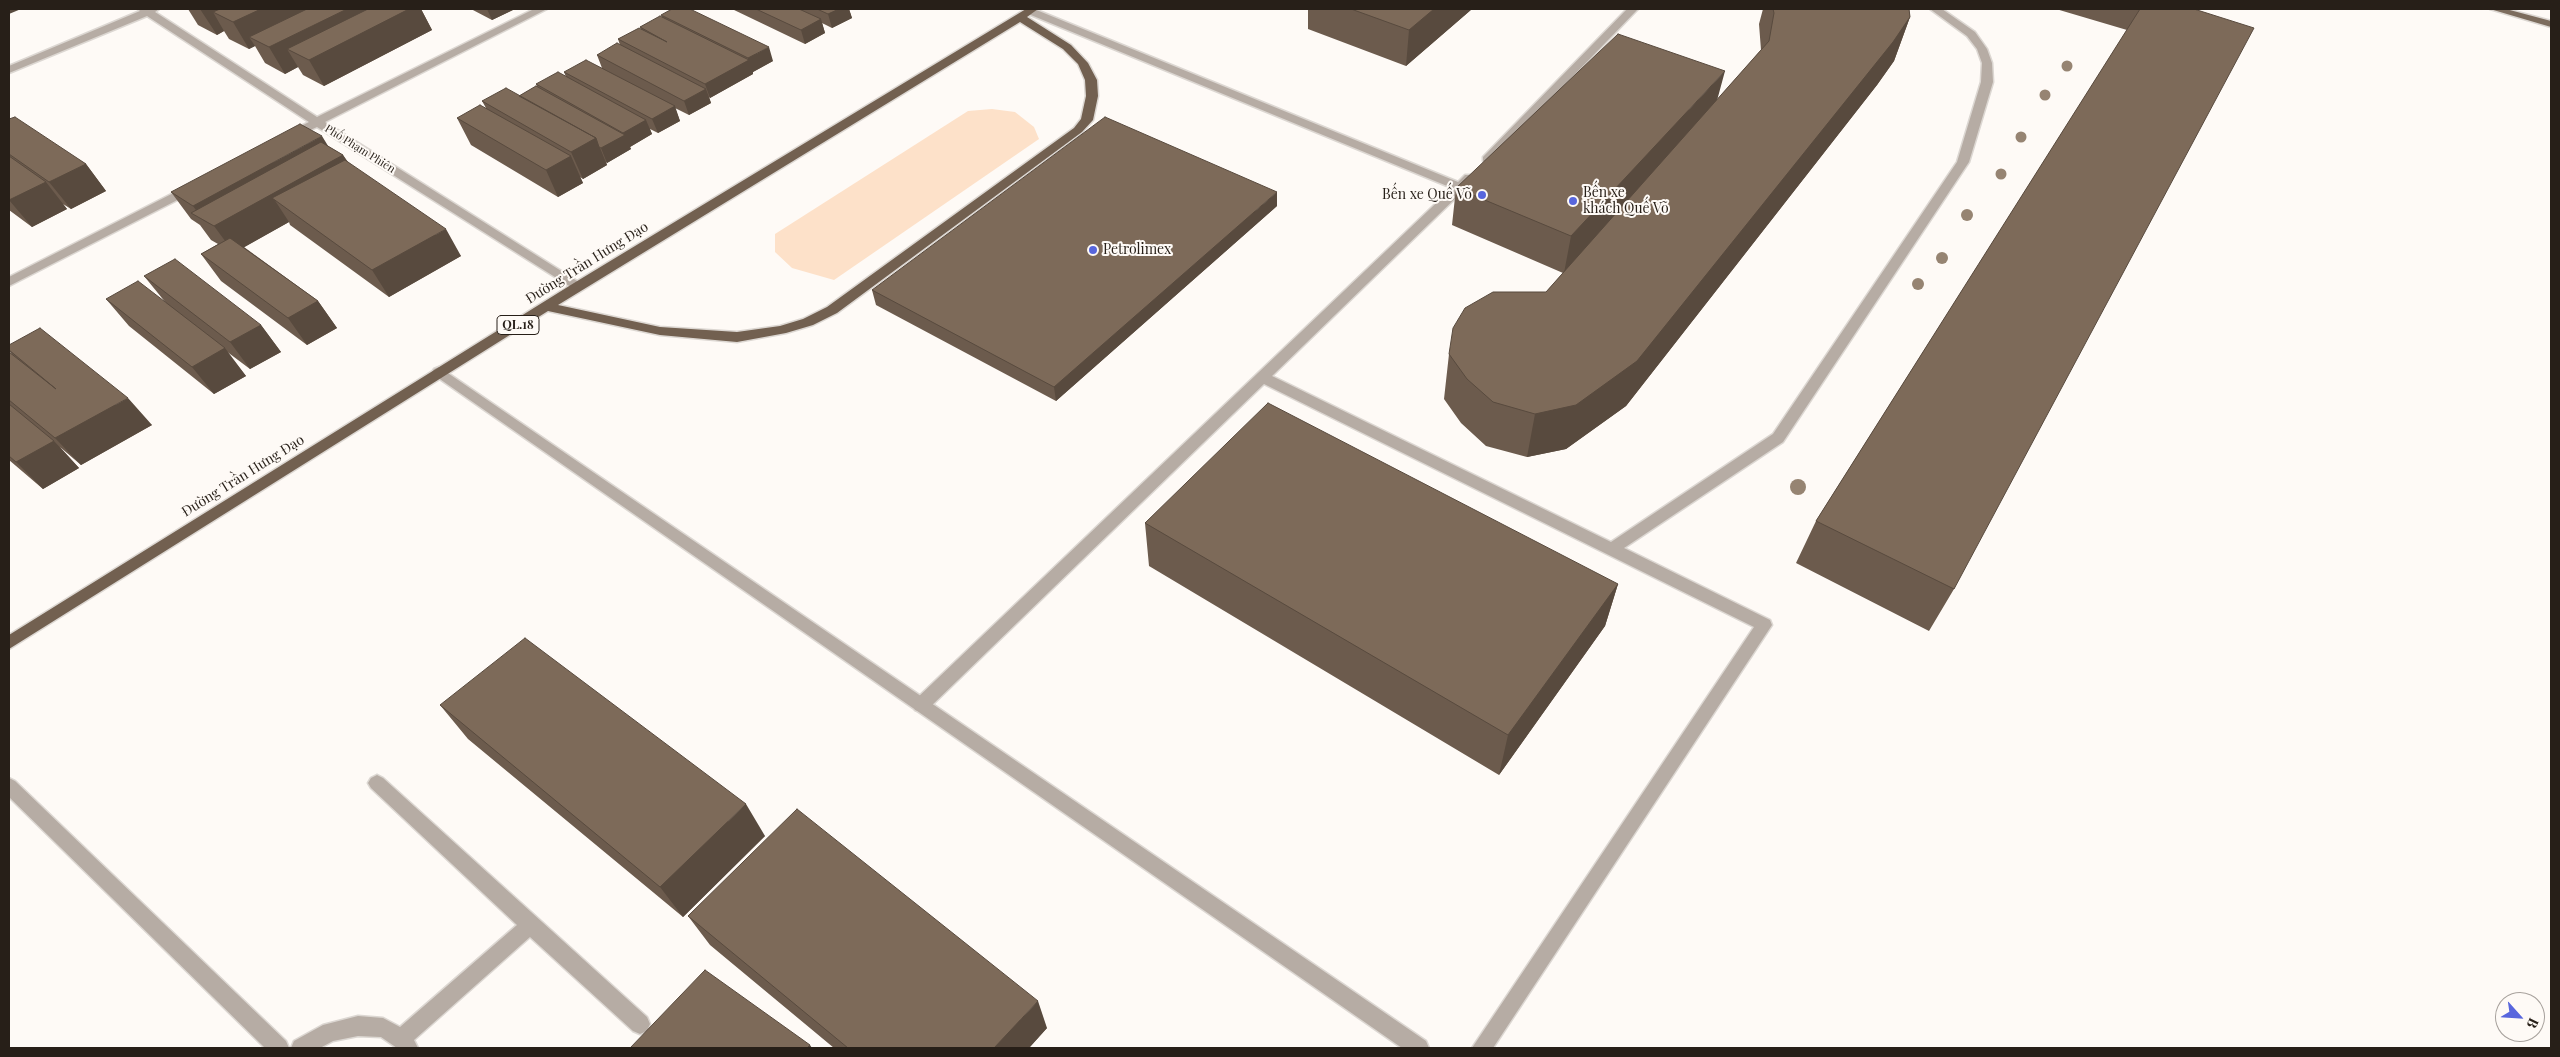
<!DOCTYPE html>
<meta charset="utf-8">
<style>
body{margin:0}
#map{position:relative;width:2560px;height:1057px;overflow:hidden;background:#fefaf6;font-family:"Playfair Display",serif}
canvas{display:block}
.frame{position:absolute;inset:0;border:10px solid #271f18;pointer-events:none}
.north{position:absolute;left:2495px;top:992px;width:50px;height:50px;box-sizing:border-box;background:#fefaf6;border:1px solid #a8a29d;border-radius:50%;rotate:116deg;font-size:14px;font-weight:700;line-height:20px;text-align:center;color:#271f18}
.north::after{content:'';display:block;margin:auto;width:18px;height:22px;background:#5866dd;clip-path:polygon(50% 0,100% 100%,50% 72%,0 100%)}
</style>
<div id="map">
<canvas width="2560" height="1057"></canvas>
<div class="frame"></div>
<div class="north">B</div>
</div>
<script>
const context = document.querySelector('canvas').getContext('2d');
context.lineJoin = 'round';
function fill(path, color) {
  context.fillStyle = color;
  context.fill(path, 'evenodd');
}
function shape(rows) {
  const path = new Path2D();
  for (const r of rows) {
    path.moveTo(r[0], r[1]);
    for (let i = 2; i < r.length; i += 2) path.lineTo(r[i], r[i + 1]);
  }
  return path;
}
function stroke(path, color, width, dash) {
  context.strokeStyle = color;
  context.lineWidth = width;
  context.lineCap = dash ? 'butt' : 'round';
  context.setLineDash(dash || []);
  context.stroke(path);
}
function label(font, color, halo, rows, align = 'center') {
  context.font = font + ' "Playfair Display",serif';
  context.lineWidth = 4;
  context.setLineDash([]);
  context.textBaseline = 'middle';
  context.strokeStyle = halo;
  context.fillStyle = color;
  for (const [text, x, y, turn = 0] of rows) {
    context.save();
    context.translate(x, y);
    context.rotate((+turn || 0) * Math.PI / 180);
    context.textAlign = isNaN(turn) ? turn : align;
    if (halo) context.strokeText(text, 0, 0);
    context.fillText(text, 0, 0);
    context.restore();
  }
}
fill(shape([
 [992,109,1015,112,1034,127,1039,139,834,280,792,268,775,252,775,234,968,111]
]), '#fde1c9');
const service = shape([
 [1026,9,1034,9,1458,182,1465,175,1473,175,1475,178,1464,190,1272,376,1611,542,1773,434,1957,162,1981,82,1982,63,1977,49,1967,36,1930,9,1942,9,1975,32,1987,49,1992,63,1993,82,1969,162,1783,442,1624,548,1770,620,1772,625,1493,1048,1472,1048,1754,627,1264,384,927,710,921,712,915,710,913,705,915,700,1452,188,1026,13,1026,9],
 [1627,9,1638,9,1491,161,1483,161,1483,157,1627,9],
 [377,775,383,778,647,1017,650,1024,647,1031,640,1034,633,1031,530,937,414,1040,418,1048,397,1048,381,1037,358,1036,333,1041,320,1048,291,1048,294,1041,323,1025,358,1016,383,1018,400,1027,517,925,371,788,368,783,371,778,377,775],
 [9,778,15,781,286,1041,289,1048,265,1048,9,797,9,778]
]);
const minor = shape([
 [138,9,159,9,155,12,317,117,534,9,547,9,325,122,585,286,579,290,574,289,317,127,293,138,285,138,285,134,309,122,147,16,9,73,9,66,140,11,138,9],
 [191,184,197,188,195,191,9,286,9,277,191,184],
 [439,367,1426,1041,1429,1048,1402,1048,434,375,432,372,434,369,439,367]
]);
const primary = shape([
 [2490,9,2506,9,2551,21,2551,27,2490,9]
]);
const trunk = shape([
 [1026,9,1038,9,1027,17,1071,45,1088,63,1097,80,1098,96,1093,120,1082,132,837,313,813,325,786,333,737,342,660,335,548,311,9,649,9,635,574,283,1026,9],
 [1020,22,1063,49,1078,64,1085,80,1086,96,1081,119,1074,128,827,307,803,319,780,326,737,332,660,327,558,305,1020,22]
]);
stroke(service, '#dcd7d2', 3);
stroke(minor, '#dcd7d2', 3);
stroke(primary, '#dcd7d2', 3);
stroke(trunk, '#dcd7d2', 3);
fill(service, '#b6aca4');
fill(minor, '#b6aca4');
fill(primary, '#7c6c5d');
fill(trunk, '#726050');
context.fillStyle = '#968472';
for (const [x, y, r] of [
 [2067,66,5.5],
 [2045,95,5.5],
 [2021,137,5.5],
 [2001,174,5.5],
 [1967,215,6],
 [1942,258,6],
 [1918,284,6],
 [1798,487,8]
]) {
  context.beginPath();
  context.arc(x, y, r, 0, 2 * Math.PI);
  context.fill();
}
fill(shape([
 [188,9,421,9,432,30,324,86,303,75,298,67,285,74,265,63,255,46,249,49,229,39,224,31,217,35,198,25],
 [471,9,515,9,492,20],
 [732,9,849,9,852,18,832,28,822,23,825,33,805,44],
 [1308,9,1472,9,1406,66,1308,29],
 [1763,9,1909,9,1910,17,1894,61,1877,85,1626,406,1566,449,1527,457,1486,446,1461,423,1444,399,1449,354,1546,292,1563,273,1452,225,1456,188,1717,100,1761,50,1759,24],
 [2056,9,2194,9,1954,589,1929,631,1796,563,1816,521,2127,30],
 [661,15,773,61,753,72,753,74,710,98,709,97,711,103,689,115,675,108,680,121,658,133,650,129,652,134,630,147,631,149,607,163,606,162,607,165,583,179,580,177,583,183,558,197,471,145,457,118,486,108,482,101,519,96,537,86,536,84,566,77,564,72,602,68,597,55,620,45,618,39,641,29,640,27,662,17],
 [9,119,86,164,106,191,71,209,63,204,67,209,32,227,9,210],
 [328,146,343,155,348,162,461,256,389,297,290,225,289,222,244,247,318,301,337,328,307,345,221,281,201,254,218,244,211,240,200,225,191,219,171,192],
 [1277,206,1056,401,876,305,872,290],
 [144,276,261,325,281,352,250,369,226,351,246,376,214,394,129,326,106,299,166,303],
 [9,345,152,425,81,465,60,447,79,468,43,489,9,460,9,352,12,354,9,351],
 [1145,523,1618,584,1605,626,1499,775,1149,566],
 [440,705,765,836,683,917,468,739],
 [688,916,1047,1028,1029,1048,834,1048,710,945]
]), '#6c5b4d');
fill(shape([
 [9,9,21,9,9,14],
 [200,9,331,9,249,37,255,46,249,49,233,22,213,12,224,31,217,35],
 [347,9,421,9,432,30,324,86,309,60,287,49,298,67,285,74,269,47],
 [487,9,515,9,492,20],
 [839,9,849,9,852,18,832,28,828,14],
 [1434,9,1472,9,1406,66,1409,30],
 [1910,17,1894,61,1877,85,1626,406,1566,449,1527,457,1535,414],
 [821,19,825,33,805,44,801,30],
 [769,47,773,61,753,72,753,74,710,98,705,84,748,60,748,58],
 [1725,71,1715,108,1564,273,1571,236],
 [706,89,711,103,689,115,684,101],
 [675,106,680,121,658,133,652,119],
 [646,120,652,134,630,147,631,149,607,163,601,148,624,135,623,133],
 [322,136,336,159,343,155,360,182,274,199,289,222,234,253,214,226,203,220,193,206],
 [596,138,607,165,583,179,571,152],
 [571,156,583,183,558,197,546,170],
 [86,164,106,191,71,209,49,182],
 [46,182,67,209,32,227,9,200],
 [1277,192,1277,206,1056,401,1054,387],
 [446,229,461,256,389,297,372,270],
 [318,301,337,328,307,345,288,318],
 [261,325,281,352,250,369,230,342],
 [225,348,246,376,214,394,192,367],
 [128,398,152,425,81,465,55,438],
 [54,441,79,468,43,489,16,462],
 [1618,584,1605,626,1499,775,1508,735],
 [746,804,765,836,683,917,660,887],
 [1038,1001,1047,1028,1029,1048,994,1048],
 [810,1045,812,1048,807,1048]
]), '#584a3e');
const building = shape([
 [220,9,261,9,233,22,213,12,220,9],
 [307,9,347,9,269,47,249,37,307,9],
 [368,9,409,9,309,60,287,49,368,9],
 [672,9,690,9,769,47,748,58,661,15,672,9],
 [756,9,799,9,821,19,801,30,756,9],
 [817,9,839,9,828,14,817,9],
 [1351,9,1434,9,1409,30,1351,9],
 [1773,9,1909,9,1910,17,1893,42,1637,361,1576,405,1535,414,1493,402,1467,379,1449,354,1453,328,1465,308,1493,292,1546,292,1769,41,1774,13,1773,9],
 [2140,9,2194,9,2254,28,1954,589,1816,521,2140,9],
 [660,16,749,60,705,84,618,39,639,28,667,42,640,27,660,16],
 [1618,34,1725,71,1571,236,1456,188,1618,34],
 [617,43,706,89,684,101,597,55,617,43],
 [586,60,675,106,652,119,564,72,586,60],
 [558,72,646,120,623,133,536,84,558,72],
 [536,86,625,135,601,148,599,147,596,138,519,96,536,86],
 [506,88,596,138,571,152,482,101,506,88],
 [480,105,571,156,546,170,457,118,480,105],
 [15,117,86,164,49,182,9,154,9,119,15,117],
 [1105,117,1277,192,1054,387,872,290,1105,117],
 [300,124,322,136,193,206,171,192,300,124],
 [321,142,343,155,214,226,191,213,321,142],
 [9,156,46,182,9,200,9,156],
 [345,160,446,229,372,270,272,198,345,160],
 [230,238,318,301,288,318,201,254,230,238],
 [175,259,261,325,230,342,144,276,175,259],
 [138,281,225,348,192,367,106,299,138,281],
 [40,328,128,398,55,438,9,400,9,352,56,389,9,350,9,345,40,328],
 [1268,403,1618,584,1508,735,1145,523,1268,403],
 [9,404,54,441,16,462,9,456,9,404],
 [525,638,746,804,660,887,440,705,525,638],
 [797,809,1038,1001,994,1048,848,1048,688,916,797,809],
 [705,970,810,1045,807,1048,630,1048,705,970]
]);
fill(building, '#7d6a59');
stroke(building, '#584a3e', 1);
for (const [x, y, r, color] of [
 [1482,195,5,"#5866dd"],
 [1573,201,5,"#5866dd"],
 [1093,250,5,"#5866dd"]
]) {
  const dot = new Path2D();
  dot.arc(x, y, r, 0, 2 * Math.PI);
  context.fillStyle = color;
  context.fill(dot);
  stroke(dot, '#fefaf6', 2);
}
label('11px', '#271f18', '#fefaf6', [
 ["Phố Phạm Phiên",360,149,32]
]);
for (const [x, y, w] of [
 [518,325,42]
]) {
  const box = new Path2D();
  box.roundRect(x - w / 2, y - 9.5, w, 19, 4);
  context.fillStyle = '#fefaf6';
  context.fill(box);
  stroke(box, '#271f18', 1);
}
label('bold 12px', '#271f18', null, [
 ["QL.18",518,325]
]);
label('14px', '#271f18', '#fefaf6', [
 ["Bến xe",1583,193],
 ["khách Quế Võ",1583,209],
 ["Bến xe Quế Võ",1472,195,"right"],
 ["Petrolimex",1103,250]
], 'left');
label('14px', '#271f18', '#fefaf6', [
 ["Đường Trần Hưng Đạo",587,263,-32],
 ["Đường Trần Hưng Đạo",243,476,-32]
]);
</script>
